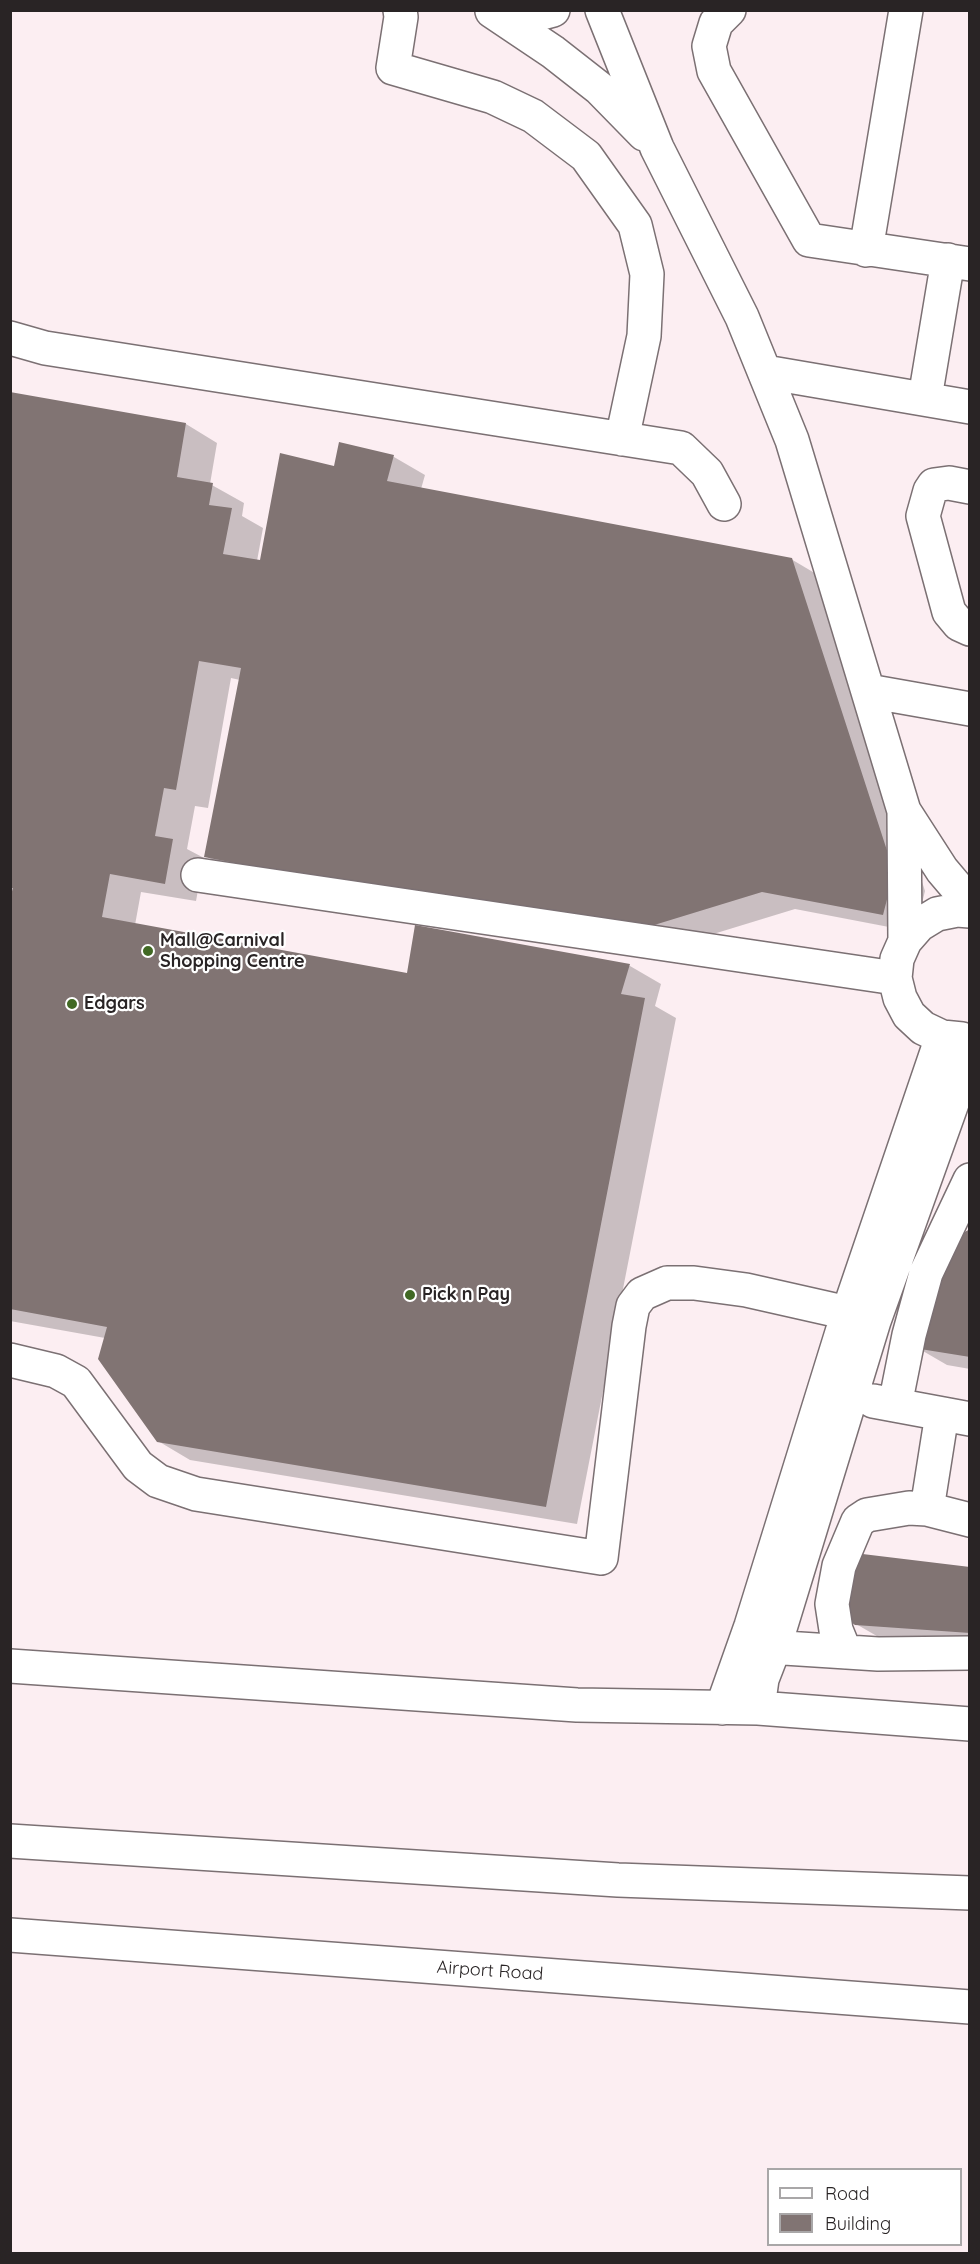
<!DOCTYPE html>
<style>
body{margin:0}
#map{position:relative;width:980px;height:2264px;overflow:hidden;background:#fceef2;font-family:Quicksand,sans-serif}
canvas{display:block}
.frame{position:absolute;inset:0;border:12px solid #292425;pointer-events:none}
.legend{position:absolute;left:767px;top:2168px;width:195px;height:78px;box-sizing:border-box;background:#fff;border:2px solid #a9a7a8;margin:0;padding:8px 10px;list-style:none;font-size:18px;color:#292425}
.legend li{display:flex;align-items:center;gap:12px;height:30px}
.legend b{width:30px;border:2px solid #a9a7a8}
</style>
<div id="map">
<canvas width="980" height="2264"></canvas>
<div class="frame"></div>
<ul class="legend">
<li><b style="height:8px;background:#fff"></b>Road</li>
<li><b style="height:16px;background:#817473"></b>Building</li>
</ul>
</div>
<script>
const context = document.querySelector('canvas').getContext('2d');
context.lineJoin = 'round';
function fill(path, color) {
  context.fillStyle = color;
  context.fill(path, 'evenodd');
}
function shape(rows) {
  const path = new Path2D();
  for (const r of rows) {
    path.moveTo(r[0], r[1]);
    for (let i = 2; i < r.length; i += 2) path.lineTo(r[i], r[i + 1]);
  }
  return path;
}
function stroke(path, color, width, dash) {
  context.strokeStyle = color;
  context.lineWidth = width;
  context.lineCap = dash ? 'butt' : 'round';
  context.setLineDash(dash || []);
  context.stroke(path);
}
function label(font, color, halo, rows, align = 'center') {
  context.font = font + ' Quicksand,sans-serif';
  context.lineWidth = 4.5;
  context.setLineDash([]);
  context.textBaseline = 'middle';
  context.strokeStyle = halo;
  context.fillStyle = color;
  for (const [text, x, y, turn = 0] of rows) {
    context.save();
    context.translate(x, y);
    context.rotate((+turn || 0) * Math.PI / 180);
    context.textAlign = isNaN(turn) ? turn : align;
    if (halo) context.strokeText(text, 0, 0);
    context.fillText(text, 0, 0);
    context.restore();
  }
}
fill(shape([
 [10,394,186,424,217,443,210,484,244,503,242,516,263,528,257,561,262,562,335,468,340,444,394,457,425,475,421,489,791,559,823,578,925,891,915,932,795,909,648,954,238,875,206,856,240,680,231,678,208,808,195,806,187,849,204,858,196,901,141,892,135,925,409,975,416,926,630,966,661,984,655,1006,676,1018,577,1524,190,1460,158,1441,105,1338,10,1321],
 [970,1230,970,1369,947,1365,916,1347],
 [970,1568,970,1645,882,1639,856,1624]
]), '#0003');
fill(shape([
 [10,392,186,423,177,477,213,483,209,505,232,508,223,554,260,560,280,453,334,466,339,442,394,455,387,481,792,558,894,872,883,915,762,892,615,937,204,857,241,668,199,661,176,790,164,788,155,836,173,839,165,884,110,874,102,917,407,973,415,925,630,964,621,994,645,998,546,1507,157,1442,98,1359,107,1327,10,1309,10,898,13,888,10,888],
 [970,1229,970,1357,914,1348,949,1241],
 [846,1552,970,1567,970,1633,855,1625,843,1616]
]), '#817473');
const minor = shape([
 [400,10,401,17,393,68,493,97,533,116,586,156,635,225,647,274,644,336,622,439],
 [602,10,657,148,742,317,792,440,904,811,905,941],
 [729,10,716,23,709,46,714,71,809,240,970,264],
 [492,11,553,52,599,88,644,134],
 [496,12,523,18,553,10],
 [866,250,906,10],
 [10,338,45,348,681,448,707,473,724,504],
 [765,372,970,407],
 [925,398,948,260],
 [970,487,949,483,934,485,930,491,923,516,949,612,959,624,970,629],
 [868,691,970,709],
 [904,811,942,870,970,903],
 [198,875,895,978],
 [962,1039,942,1037,923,1028,909,1015,900,998,895,978,897,959,905,941,919,925,937,914,957,910,970,911],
 [10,1360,56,1371,76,1382,138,1466,158,1481,196,1494,601,1558,629,1326,633,1306,642,1294,667,1283,694,1283,746,1290,848,1313],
 [873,1401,970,1419],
 [895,1405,909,1335,926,1273,970,1180],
 [927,1509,942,1414],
 [753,1646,878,1654,970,1653],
 [845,1652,836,1630,832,1604,839,1566,858,1521,867,1515,909,1508,927,1509,970,1520],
 [10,1666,577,1705,758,1708,970,1724],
 [722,1708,751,1626,848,1313,942,1037],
 [758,1708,762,1679,774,1648,874,1321,970,1053]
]);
const major = shape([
 [10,1841,618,1880,970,1893],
 [10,1935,970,2007]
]);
stroke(minor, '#7b7073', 36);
stroke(major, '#7b7073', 36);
stroke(minor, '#fff', 33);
stroke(major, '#fff', 33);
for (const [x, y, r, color] of [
 [148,951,6,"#416924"],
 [72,1004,6,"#416924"],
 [410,1295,6,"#416924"]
]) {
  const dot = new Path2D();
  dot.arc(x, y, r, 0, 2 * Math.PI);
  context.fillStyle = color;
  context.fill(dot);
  stroke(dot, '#fff', 2);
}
label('bold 18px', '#292425', '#fff', [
 ["Mall@Carnival",160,941],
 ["Shopping Centre",160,962],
 ["Edgars",84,1004],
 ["Pick n Pay",422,1295]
], 'left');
label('18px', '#292425', '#fff', [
 ["Airport Road",490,1971,4]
]);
</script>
